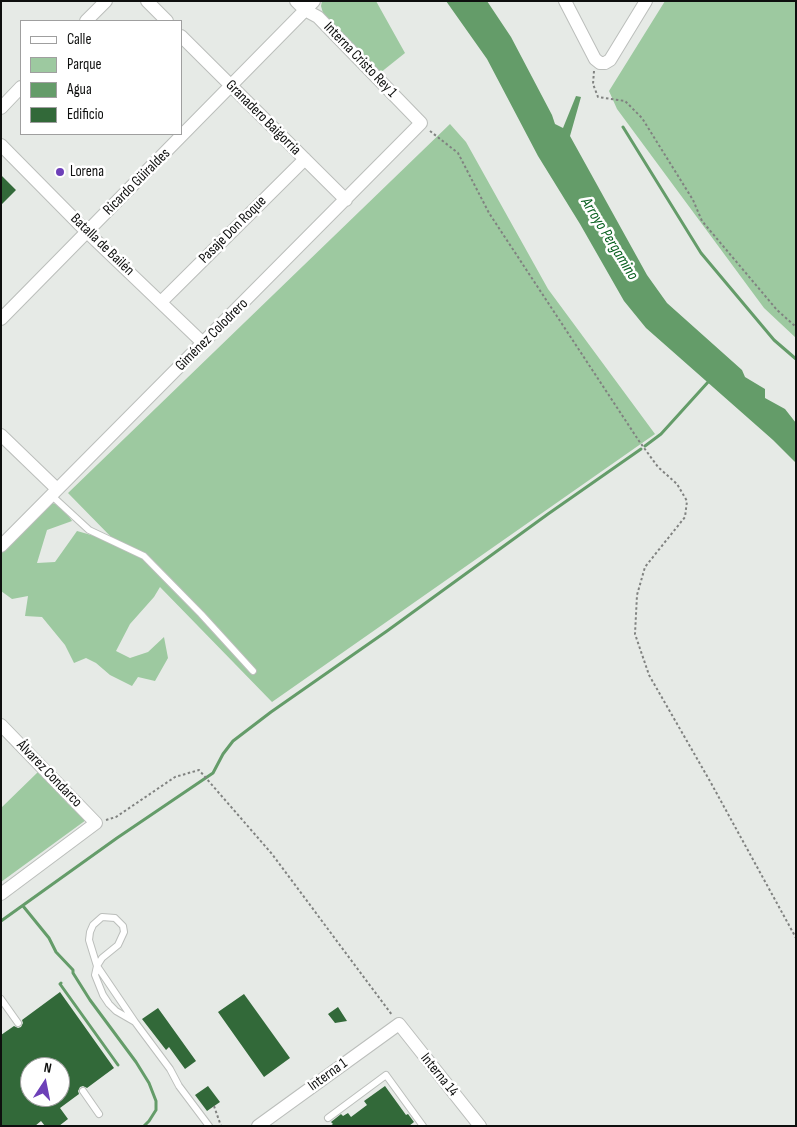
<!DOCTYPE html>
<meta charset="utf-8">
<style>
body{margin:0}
#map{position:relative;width:797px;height:1127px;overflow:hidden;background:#e6eae6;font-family:"Sofia Sans Condensed",sans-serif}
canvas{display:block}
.frame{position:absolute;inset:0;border:2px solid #0e0f0e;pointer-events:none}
.legend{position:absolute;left:20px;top:20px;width:162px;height:115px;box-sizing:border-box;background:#fff;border:1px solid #9f9f9f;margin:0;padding:6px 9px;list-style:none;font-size:15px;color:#0e0f0e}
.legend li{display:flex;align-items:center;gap:10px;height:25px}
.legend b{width:25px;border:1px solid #9f9f9f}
.north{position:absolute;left:20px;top:1057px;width:50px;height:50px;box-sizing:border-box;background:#fff;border:1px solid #9f9f9f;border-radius:50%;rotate:11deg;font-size:14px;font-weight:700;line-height:20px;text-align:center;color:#0e0f0e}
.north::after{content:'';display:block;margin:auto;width:18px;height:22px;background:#6d40b8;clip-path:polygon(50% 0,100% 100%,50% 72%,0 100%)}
</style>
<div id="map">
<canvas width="797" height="1127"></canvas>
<div class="frame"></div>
<ul class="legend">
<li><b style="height:6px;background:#fff"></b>Calle</li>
<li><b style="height:14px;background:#9dc9a0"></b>Parque</li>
<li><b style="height:14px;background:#649c69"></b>Agua</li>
<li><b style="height:14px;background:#326939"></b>Edificio</li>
</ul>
<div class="north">N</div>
</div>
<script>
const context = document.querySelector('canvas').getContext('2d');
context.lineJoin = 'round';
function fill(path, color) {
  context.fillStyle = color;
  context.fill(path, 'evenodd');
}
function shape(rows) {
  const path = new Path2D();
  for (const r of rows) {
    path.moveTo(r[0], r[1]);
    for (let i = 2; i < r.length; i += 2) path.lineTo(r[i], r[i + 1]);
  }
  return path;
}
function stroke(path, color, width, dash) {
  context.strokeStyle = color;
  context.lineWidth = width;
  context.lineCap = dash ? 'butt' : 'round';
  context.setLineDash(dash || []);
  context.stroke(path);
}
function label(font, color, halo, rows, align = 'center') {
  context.font = font + ' "Sofia Sans Condensed",sans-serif';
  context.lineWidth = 5;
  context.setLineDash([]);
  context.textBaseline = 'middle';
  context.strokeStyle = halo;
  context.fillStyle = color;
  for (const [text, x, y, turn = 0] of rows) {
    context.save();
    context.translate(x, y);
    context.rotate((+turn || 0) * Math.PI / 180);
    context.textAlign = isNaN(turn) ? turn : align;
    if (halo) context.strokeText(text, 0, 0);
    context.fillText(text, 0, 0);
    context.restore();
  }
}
fill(shape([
 [322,1,376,1,405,53,380,73,323,13,321,6],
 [665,1,796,1,796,338,764,308,617,109,609,91],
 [450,124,466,142,548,289,655,434,272,702,160,587,154,597,130,624,116,651,130,658,148,652,164,637,168,658,155,681,138,677,132,686,110,675,96,663,86,658,74,663,65,645,42,617,25,616,28,596,12,599,1,591,1,546,49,502,62,506,72,521,47,530,37,563,55,562,77,531,116,542,68,493],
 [39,771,86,820,1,882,1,808]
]), '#9dc9a0');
fill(shape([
 [446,1,487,1,511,37,552,115,555,124,563,128,576,96,581,97,570,136,647,275,667,303,742,370,745,377,765,389,765,398,785,409,796,423,796,463,773,440,646,328,624,301,580,224,538,156,487,59]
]), '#649c69');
stroke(shape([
 [623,127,701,253,774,340,796,359],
 [645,446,661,434,709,381],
 [23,906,49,938,56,952,73,970,73,973,90,1000,136,1062,149,1083,156,1101,156,1110,149,1121,144,1126],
 [1,921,117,838,213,773,223,754,233,741,271,712,387,631,548,514,641,449],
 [61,983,60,984,118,1065]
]), '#649c69', 3);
fill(shape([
 [1,175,16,190,1,205],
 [60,992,114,1068,87,1088,83,1086,80,1087,78,1091,79,1094,60,1108,68,1119,59,1126,45,1126,41,1121,35,1126,1,1126,1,1035,14,1026,18,1028,21,1027,23,1023,22,1020],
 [30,1067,60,1067,60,1097,30,1097],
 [244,994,290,1058,264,1077,218,1012],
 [338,1007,347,1021,335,1023,328,1014],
 [158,1008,196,1061,185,1069,169,1047,166,1050,142,1019],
 [208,1086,220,1102,207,1111,195,1095],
 [385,1086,406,1115,408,1114,414,1122,409,1126,330,1126,333,1124,331,1122,341,1114,343,1116,348,1113,351,1117,367,1105,364,1101]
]), '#326939');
const service = shape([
 [51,495,89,530,144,556,201,614,253,671],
 [1,999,18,1023],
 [135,1022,97,966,89,940,90,932,93,925,102,917,115,918,123,926,124,932,118,945,102,958,97,966,95,975,103,995,109,1004,116,1011,135,1022,170,1069,179,1086,209,1126],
 [83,1091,99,1114],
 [328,1118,386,1075,423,1126]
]);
const minor = shape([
 [147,1,167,21],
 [565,1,595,59,600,63,605,63,610,60,646,1],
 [86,21,106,1],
 [181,36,346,200],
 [1,108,21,87],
 [1,145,87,232,203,343],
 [161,302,305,159],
 [1,319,314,1],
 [1,435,57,489],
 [1,546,421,123,318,17,305,10,296,1],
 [1,725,96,823,1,894],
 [258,1126,399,1024,480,1126]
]);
stroke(service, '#bbbebb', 8);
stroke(minor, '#bbbebb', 14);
stroke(shape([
 [594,71,593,84,598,97,625,101,642,118,693,200,702,221,777,310,796,327],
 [430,131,458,153,489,213,639,441,658,467,677,484,687,501,685,517,645,567,637,595,635,634,649,675,711,783,796,938],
 [106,820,116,817,175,777,199,770,272,854,392,1015],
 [214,1106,221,1126]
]), '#808280', 2, [2.5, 2.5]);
stroke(service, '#fff', 6);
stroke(minor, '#fff', 12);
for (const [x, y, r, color] of [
 [60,172,5,"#6d40b8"]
]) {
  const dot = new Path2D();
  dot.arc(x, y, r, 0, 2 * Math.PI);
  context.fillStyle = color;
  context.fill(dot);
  stroke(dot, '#fff', 2);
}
label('15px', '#0e0f0e', '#fff', [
 ["Interna Cristo Rey 1",360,60,46],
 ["Granadero Baigorria",263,118,45],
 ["Ricardo Güiraldes",137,182,-45],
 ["Pasaje Don Roque",233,230,-45],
 ["Batalla de Bailén",102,245,44],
 ["Giménez Colodrero",212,335,-45],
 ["Álvarez Condarco",49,774,46],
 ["Interna 1",328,1075,-36],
 ["Interna 14",439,1075,51]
]);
label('15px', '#0e0f0e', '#fff', [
 ["Lorena",70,172]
], 'left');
label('italic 16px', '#096120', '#fff', [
 ["Arroyo Pergamino",609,239,58]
]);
</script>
